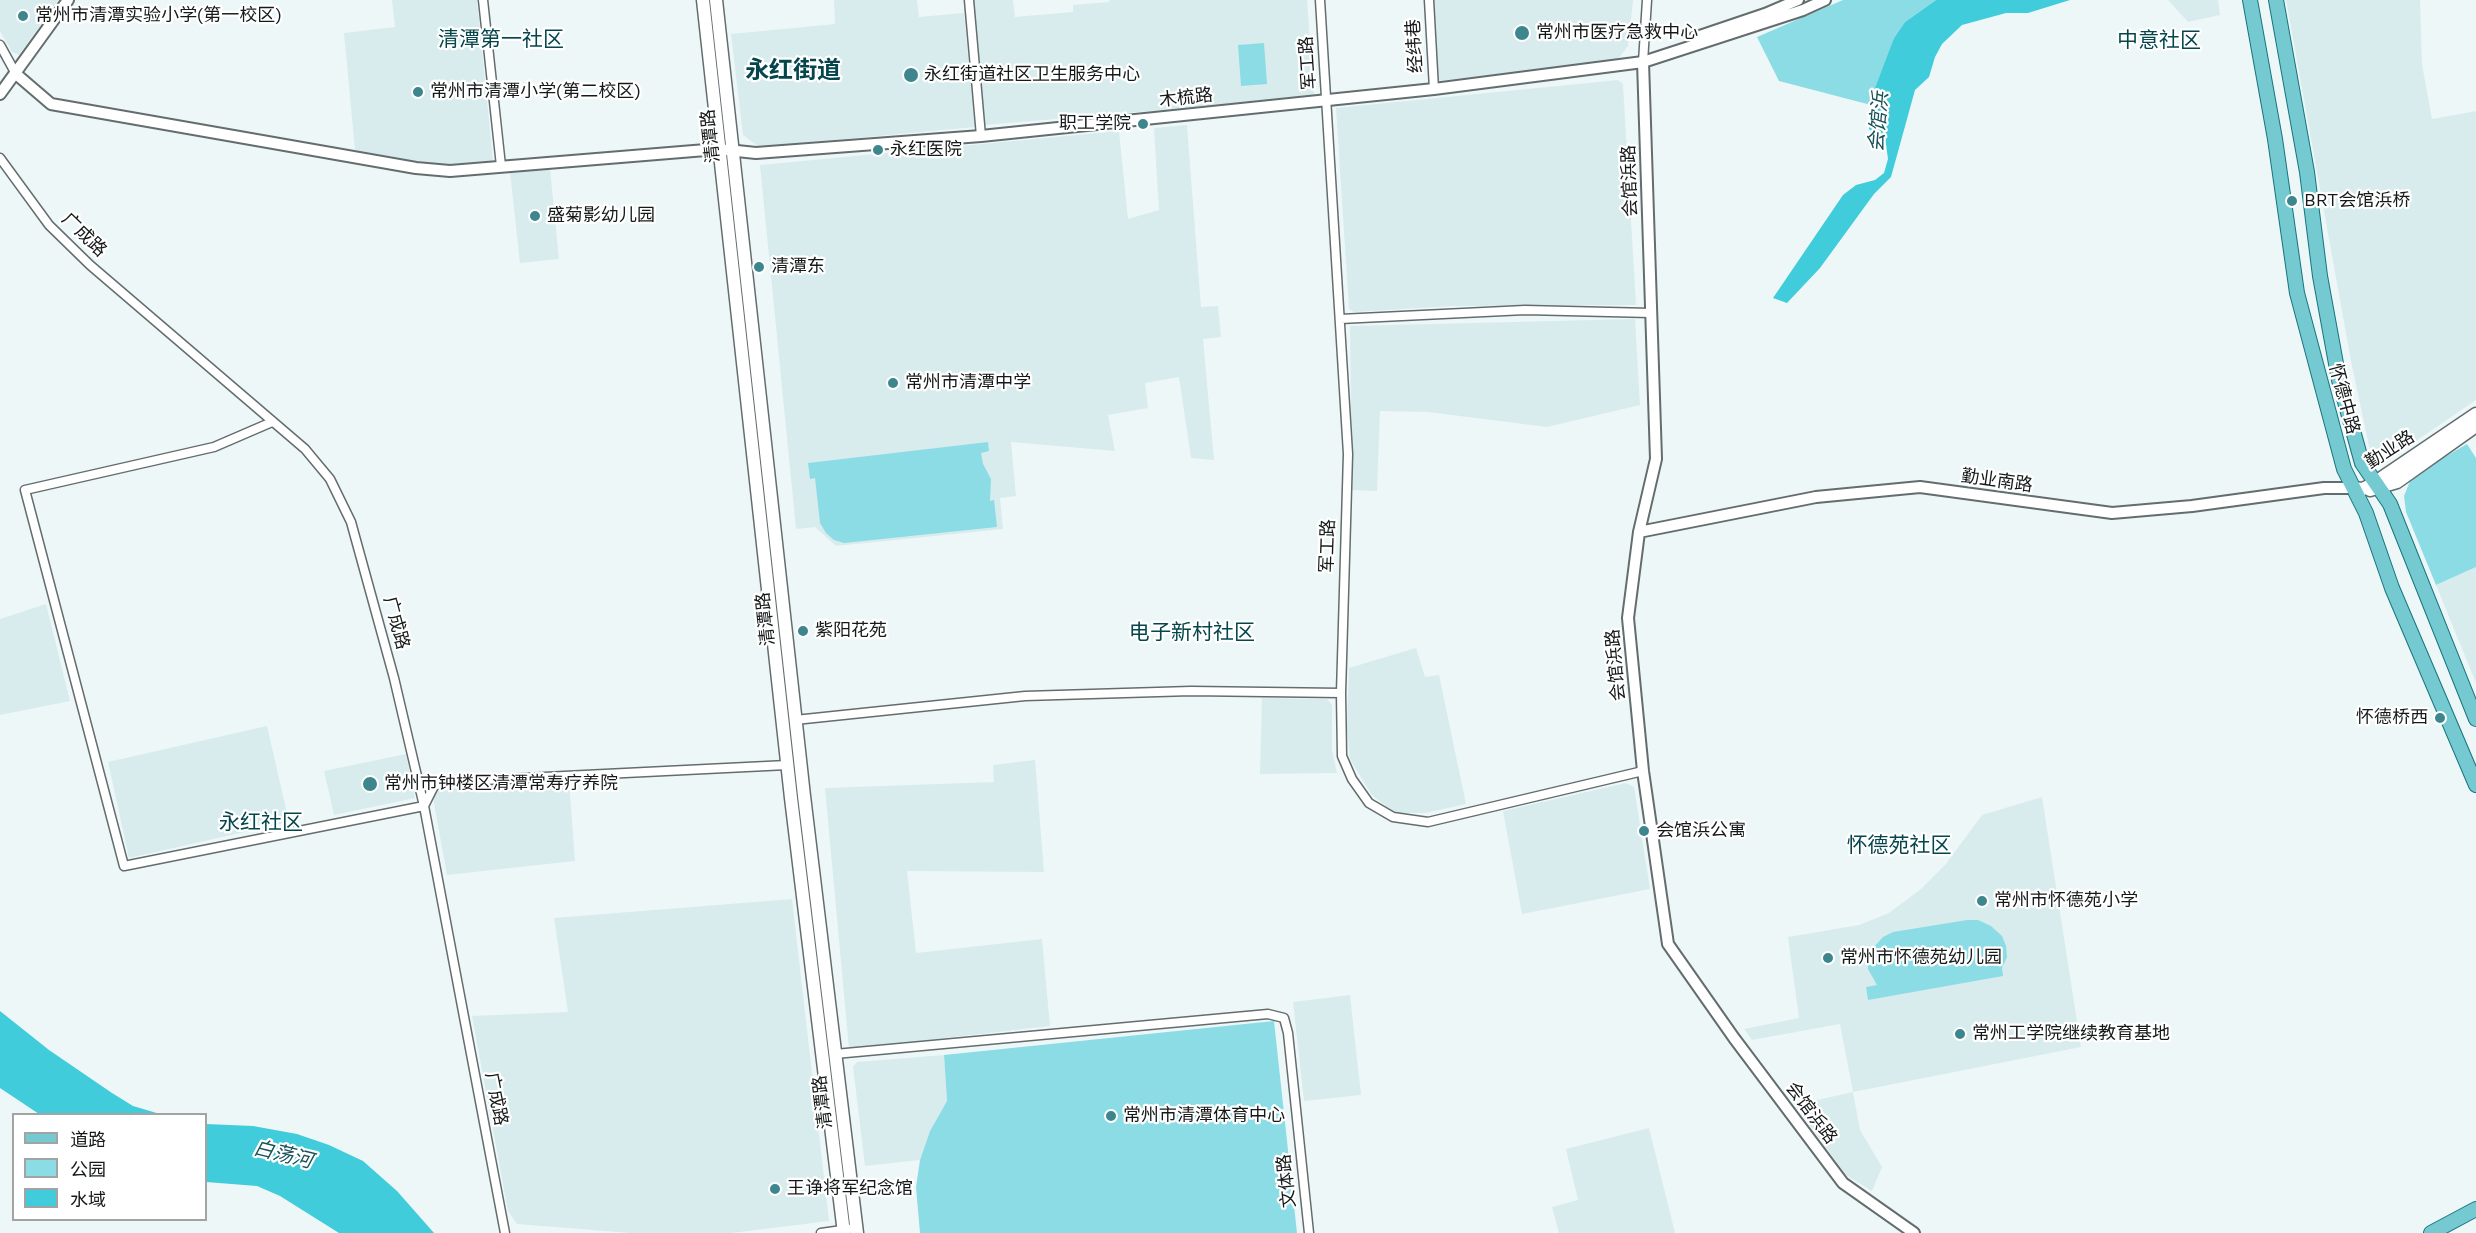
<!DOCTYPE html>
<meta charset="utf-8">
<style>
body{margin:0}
#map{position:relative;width:2476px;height:1233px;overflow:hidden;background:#edf7f8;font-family:"Work Sans","Noto Sans SC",sans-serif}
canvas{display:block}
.legend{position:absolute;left:12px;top:1113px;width:195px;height:108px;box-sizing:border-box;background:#fff;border:2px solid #a2a3a3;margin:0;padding:8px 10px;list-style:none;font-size:18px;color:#161919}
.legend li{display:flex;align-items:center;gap:12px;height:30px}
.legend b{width:30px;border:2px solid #a2a3a3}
</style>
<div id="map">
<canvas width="2476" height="1233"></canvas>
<ul class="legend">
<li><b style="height:8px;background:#75cad1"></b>道路</li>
<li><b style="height:16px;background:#8cdce6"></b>公园</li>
<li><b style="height:16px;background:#40ccda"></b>水域</li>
</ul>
</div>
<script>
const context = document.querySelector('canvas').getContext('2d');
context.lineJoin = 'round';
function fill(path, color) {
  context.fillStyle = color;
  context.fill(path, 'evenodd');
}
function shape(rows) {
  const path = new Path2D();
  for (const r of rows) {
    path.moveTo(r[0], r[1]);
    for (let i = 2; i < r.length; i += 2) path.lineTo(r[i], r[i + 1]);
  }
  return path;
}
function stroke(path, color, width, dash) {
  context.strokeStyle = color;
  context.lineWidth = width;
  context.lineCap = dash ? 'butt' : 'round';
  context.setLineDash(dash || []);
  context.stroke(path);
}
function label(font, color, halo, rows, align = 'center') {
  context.font = font + ' "Work Sans","Noto Sans SC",sans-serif';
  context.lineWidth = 4.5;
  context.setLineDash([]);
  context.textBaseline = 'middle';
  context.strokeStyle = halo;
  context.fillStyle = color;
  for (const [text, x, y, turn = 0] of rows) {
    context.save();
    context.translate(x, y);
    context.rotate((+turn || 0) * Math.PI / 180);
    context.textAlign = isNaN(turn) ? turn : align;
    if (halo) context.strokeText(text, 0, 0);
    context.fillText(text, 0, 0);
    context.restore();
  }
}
fill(shape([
 [0,0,58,0,19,55,12,52,0,31],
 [392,0,477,0,493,161,445,165,417,163,355,150,344,33,395,27],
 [834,0,917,0,919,17,964,13,975,127,759,147,743,135,731,34,835,24],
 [974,0,1013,0,1015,17,1073,12,1073,5,1109,2,1110,0,1307,0,1314,97,985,125],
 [1432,0,1633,0,1628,46,1618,59,1571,67,1437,81],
 [2168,0,2218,0,2220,15,2188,22],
 [2286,0,2420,0,2422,64,2432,119,2476,111,2476,400,2394,456,2374,455,2369,446,2351,361],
 [1618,80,1623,84,1636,305,1453,306,1354,312,1349,309,1336,108],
 [1187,125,1201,307,1218,306,1221,337,1203,339,1214,460,1191,458,1179,377,1145,383,1148,408,1108,415,1115,451,1011,442,1016,496,1000,498,1003,529,836,546,815,527,796,529,760,165,1119,131,1128,219,1159,210,1154,128],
 [550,169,559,259,520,263,510,172],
 [1635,319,1640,405,1547,427,1428,412,1380,411,1377,491,1352,490,1350,326],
 [2476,567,2476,683,2436,585],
 [46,604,70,701,0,715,0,619],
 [1416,648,1425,677,1439,675,1466,804,1425,813,1394,813,1371,794,1350,759,1347,726,1349,668],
 [1262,698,1327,699,1332,705,1332,750,1337,773,1260,774],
 [267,726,289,822,129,858,108,762],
 [406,754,415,798,334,815,324,771],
 [1035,760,1044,872,907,871,916,953,1042,939,1050,1026,849,1049,825,788,994,782,993,765],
 [569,781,575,861,447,875,433,798,437,791,451,785],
 [1626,783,1634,787,1650,889,1522,914,1503,811],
 [2042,797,2081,1047,1853,1092,1860,1130,1882,1167,1872,1191,1846,1175,1795,1105,1853,1092,1840,1024,1752,1040,1744,1029,1799,1018,1788,937,1859,925,1889,913,1921,889,1945,865,1982,815],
 [792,899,829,1221,732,1233,630,1233,517,1224,508,1211,472,1016,568,1012,554,918],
 [1350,995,1361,1095,1304,1101,1293,1002],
 [944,1055,947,1101,930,1131,920,1160,865,1166,853,1067,857,1062],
 [1649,1128,1675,1233,1559,1233,1552,1207,1578,1200,1566,1149]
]), '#d8ecee');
fill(shape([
 [1843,0,1936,0,1905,22,1894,38,1871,105,1779,81,1757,37],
 [1264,43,1267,84,1241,86,1238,45],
 [988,442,989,451,981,453,983,464,991,479,990,501,994,500,997,527,844,543,834,540,826,533,820,523,815,478,810,479,808,463],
 [2467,444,2476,458,2476,567,2436,585,2406,512,2404,496,2410,481,2424,469],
 [1967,920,1978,920,1991,926,2002,936,2006,946,2007,957,2002,968,2003,976,1868,1000,1866,987,1877,985,1868,969,1868,960,1872,949,1883,937,1893,932],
 [1274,1021,1297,1233,920,1233,916,1187,920,1160,930,1131,947,1101,944,1055]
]), '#8cdce6');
fill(shape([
 [1936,0,2070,0,2028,13,2006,13,1962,25,1942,44,1935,57,1929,77,1915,90,1891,177,1874,194,1820,268,1787,303,1773,298,1843,195,1856,185,1875,180,1884,173,1888,159,1886,144,1869,129,1871,99,1894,38,1905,22],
 [0,1011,49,1050,112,1093,133,1106,160,1114,39,1114,0,1088],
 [206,1124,253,1126,297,1134,329,1145,363,1161,397,1191,434,1233,339,1233,280,1196,257,1186,206,1182]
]), '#40ccda');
const minor = shape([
 [483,0,501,166],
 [969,0,981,136],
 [1320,0,1348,454,1341,693,1342,756,1352,779,1369,803,1393,817,1428,822,1643,771],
 [1429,0,1434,89],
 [0,45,16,74],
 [1643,62,1647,0],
 [0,158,49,225,90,265,305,449,330,479,351,522,394,678,424,806,505,1233],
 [1340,319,1525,310,1651,313],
 [272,422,214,447,25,490,124,866,424,806,434,786,443,782,787,765],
 [795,720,1025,696,1191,691,1341,693],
 [835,1054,1268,1014,1284,1018,1288,1033,1309,1233],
 [821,1233,856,1228]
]);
const tertiary = shape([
 [1694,38,1765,14,1798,0],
 [1643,62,1656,459,1639,532,1628,618,1643,771,1668,944,1734,1038,1843,1183,1914,1233],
 [16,74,51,104,416,168,450,171,718,149,756,153,981,136,1434,89,1643,62,1803,10,1825,0],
 [0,94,68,0],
 [1639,532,1816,497,1920,487,2112,513,2192,506,2324,488,2352,488]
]);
const secondary = shape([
 [703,0,791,798,844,1233],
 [716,0,804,796,857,1233],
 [2352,488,2363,489,2374,483,2476,414],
 [2370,490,2397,482,2476,426]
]);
const primary = shape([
 [2250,0,2275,139,2297,293,2344,469,2366,513,2392,588,2476,785],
 [2276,0,2307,172,2320,276,2339,380,2362,463,2390,504,2476,719],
 [2431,1233,2476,1209]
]);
stroke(minor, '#646d6e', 11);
stroke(tertiary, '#646d6e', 14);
stroke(secondary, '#646d6e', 15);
stroke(primary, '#18757d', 16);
stroke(minor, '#fff', 8);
stroke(tertiary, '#fff', 10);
stroke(secondary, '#fff', 12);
stroke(primary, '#75cad1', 14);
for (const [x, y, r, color] of [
 [23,16,6,"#3e868d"],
 [1522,33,8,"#3e868d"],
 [911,75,8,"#3e868d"],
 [418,92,6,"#3e868d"],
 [1143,124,6,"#3e868d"],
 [878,150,6,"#3e868d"],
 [2292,201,6,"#3e868d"],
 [535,216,6,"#3e868d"],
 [759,267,6,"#3e868d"],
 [893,383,6,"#3e868d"],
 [803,631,6,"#3e868d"],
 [2440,718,6,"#3e868d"],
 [370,784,8,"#3e868d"],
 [1644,831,6,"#3e868d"],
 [1982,901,6,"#3e868d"],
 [1828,958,6,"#3e868d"],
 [1960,1034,6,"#3e868d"],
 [1111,1116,6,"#3e868d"],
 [775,1189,6,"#3e868d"]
]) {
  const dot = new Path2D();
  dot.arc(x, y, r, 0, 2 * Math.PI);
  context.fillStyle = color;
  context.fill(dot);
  stroke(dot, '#fff', 2);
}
label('18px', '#161919', '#fff', [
 ["常州市清潭实验小学(第一校区)",35,16],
 ["常州市医疗急救中心",1536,33],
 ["永红街道社区卫生服务中心",924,75],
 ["常州市清潭小学(第二校区)",430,92],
 ["职工学院",1131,124,"right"],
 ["永红医院",890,150],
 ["BRT会馆浜桥",2304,201],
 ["盛菊影幼儿园",547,216],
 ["清潭东",771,267],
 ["常州市清潭中学",905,383],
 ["紫阳花苑",815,631],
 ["怀德桥西",2428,718,"right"],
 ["常州市钟楼区清潭常寿疗养院",384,784],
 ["会馆浜公寓",1656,831],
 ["常州市怀德苑小学",1994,901],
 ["常州市怀德苑幼儿园",1840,958],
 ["常州工学院继续教育基地",1972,1034],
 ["常州市清潭体育中心",1123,1116],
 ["王诤将军纪念馆",787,1189]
], 'left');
label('18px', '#161919', '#fff', [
 ["经纬巷",1415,46,-93],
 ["军工路",1308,63,-94],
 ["木梳路",1186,98,-6],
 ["清潭路",711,136,-96],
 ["会馆浜路",1630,181,-92],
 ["广成路",84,235,44],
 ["怀德中路",2344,399,75],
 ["勤业路",2390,450,-33],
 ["勤业南路",1997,481,8],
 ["军工路",1328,546,-88],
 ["清潭路",766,619,-96],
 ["广成路",396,623,75],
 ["会馆浜路",1616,665,-95],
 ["广成路",496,1099,79],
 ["清潭路",823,1102,-97],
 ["会馆浜路",1811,1113,53],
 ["文体路",1287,1181,-96]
]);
label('italic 20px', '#195258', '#fff', [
 ["会馆浜",1879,122,-85],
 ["白荡河",283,1155,14]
]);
label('21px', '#04464c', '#fff', [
 ["清潭第一社区",501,40],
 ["中意社区",2159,41],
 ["电子新村社区",1192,633],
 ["永红社区",261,823],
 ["怀德苑社区",1899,846]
]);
label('bold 24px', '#04464c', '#fff', [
 ["永红街道",793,71]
]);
</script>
